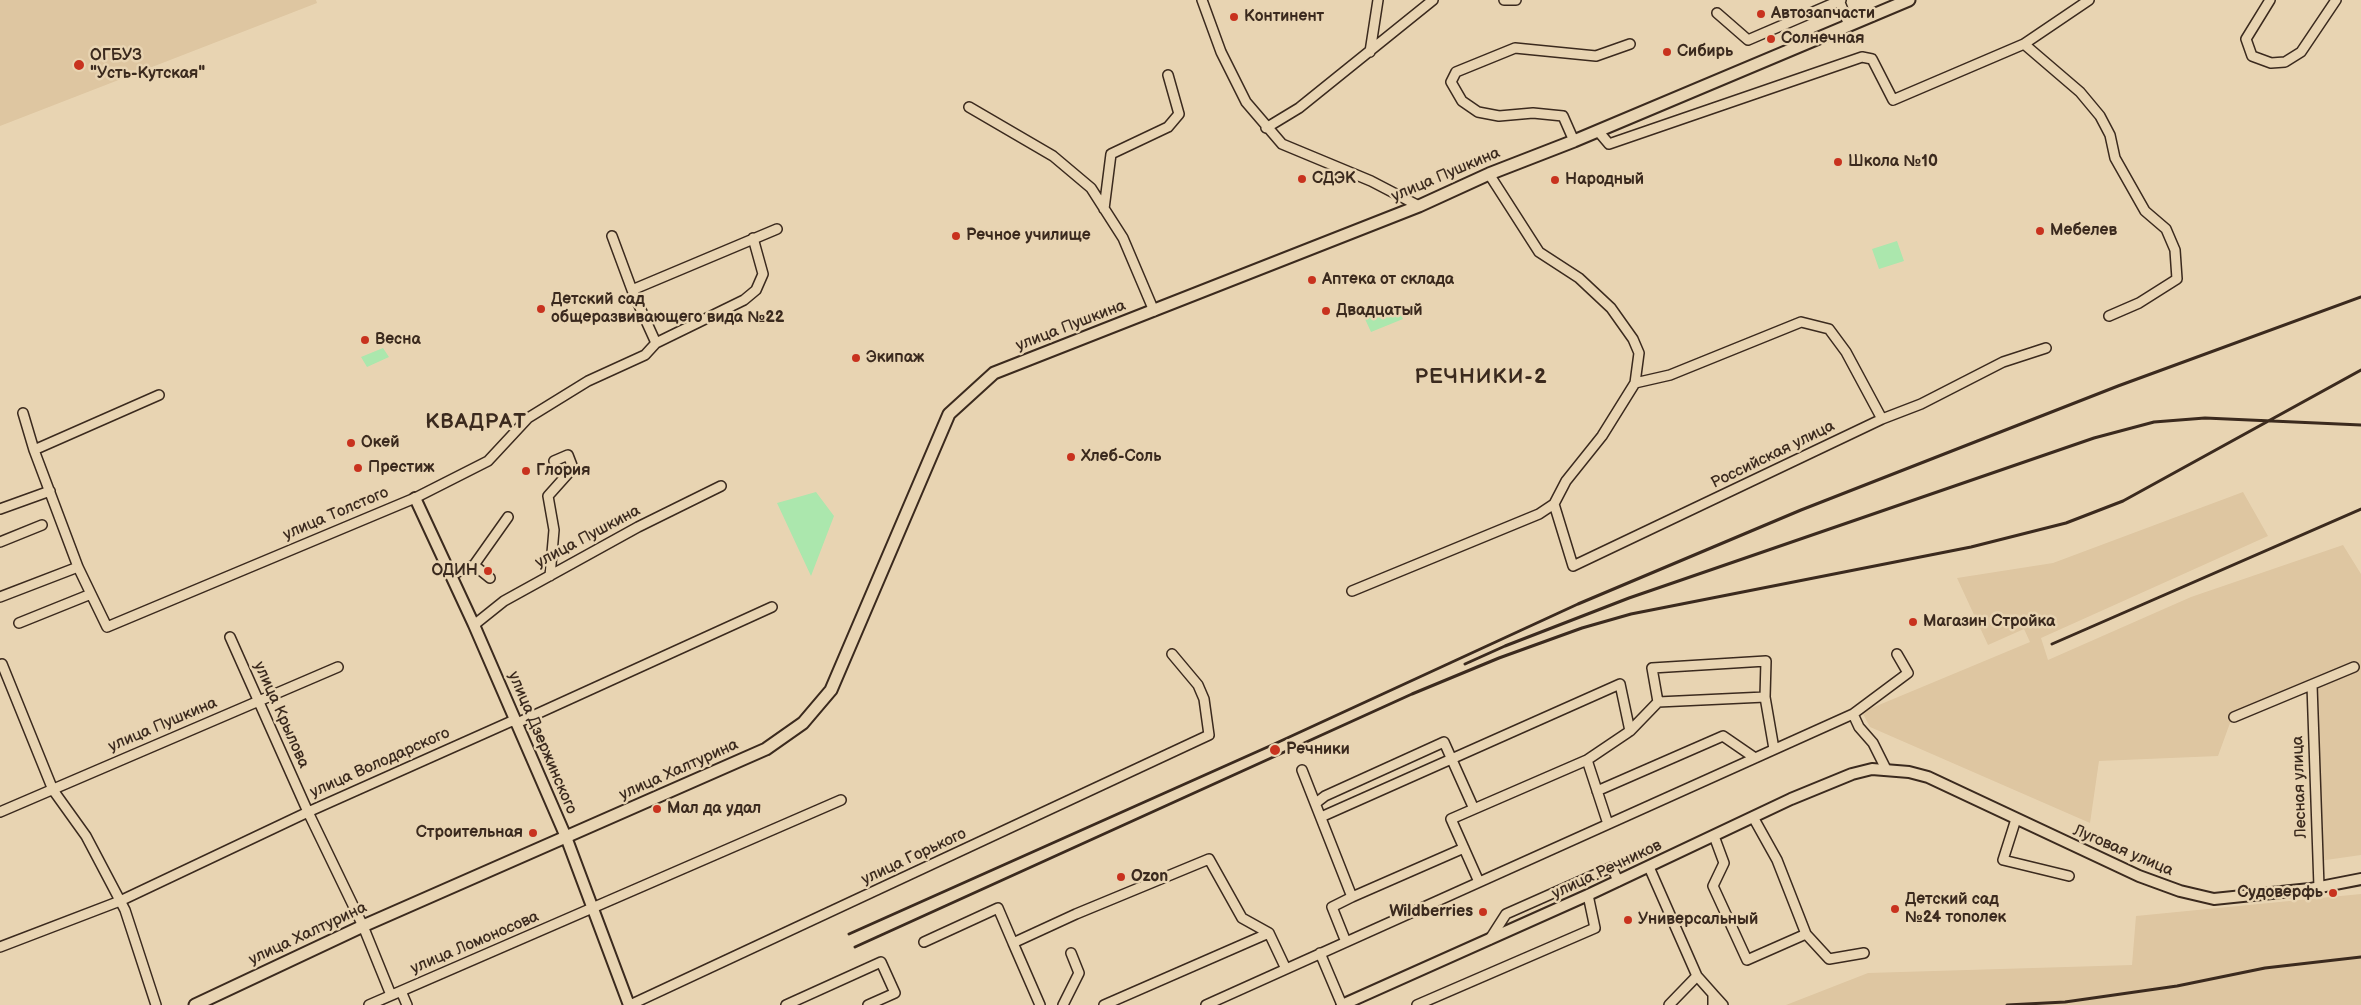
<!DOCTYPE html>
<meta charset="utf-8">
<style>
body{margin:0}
canvas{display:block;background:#e8d4b2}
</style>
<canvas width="2361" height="1005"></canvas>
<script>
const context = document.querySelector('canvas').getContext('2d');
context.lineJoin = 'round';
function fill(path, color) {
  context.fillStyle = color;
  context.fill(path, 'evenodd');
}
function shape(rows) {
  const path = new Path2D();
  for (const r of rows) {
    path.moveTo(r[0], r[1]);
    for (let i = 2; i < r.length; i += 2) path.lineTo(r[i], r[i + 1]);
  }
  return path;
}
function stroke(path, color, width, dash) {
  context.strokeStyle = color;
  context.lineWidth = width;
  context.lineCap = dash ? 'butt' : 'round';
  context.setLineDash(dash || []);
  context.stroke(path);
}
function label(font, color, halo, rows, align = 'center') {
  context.font = font + ' "Balsamiq Sans",sans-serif';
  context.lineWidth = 5;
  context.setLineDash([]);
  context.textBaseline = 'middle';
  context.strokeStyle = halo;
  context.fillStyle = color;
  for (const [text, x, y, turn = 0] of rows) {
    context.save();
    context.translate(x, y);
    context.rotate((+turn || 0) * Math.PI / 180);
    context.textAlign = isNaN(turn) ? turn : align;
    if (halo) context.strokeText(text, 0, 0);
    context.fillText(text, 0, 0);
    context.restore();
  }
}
fill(shape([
 [0,0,316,0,317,3,0,126],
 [2243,492,2268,536,2041,638,2048,660,2191,597,2343,545,2361,574,2361,855,2319,861,2310,689,2230,723,2218,756,2099,761,2090,823,1870,727,1862,712,2030,642,2024,629,1988,645,1957,578,2053,563],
 [2361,894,2361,1005,1786,1005,1868,973,2132,965,2136,916]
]), '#dec6a1');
fill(shape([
 [1897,241,1904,261,1879,269,1872,249],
 [1398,306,1403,319,1371,332,1365,319],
 [383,348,389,357,367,367,361,357],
 [816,492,834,516,811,576,777,503]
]), '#abe7ad');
const minor = shape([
 [1202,0,1221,52,1246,102,1282,144,1371,181,1419,206],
 [1504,0,1516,0],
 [1839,0,1849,25],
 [2270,0,2246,39,2252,56,2271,63,2285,62,2301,52,2336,0],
 [1717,13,1748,40,1841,0],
 [2024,44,2080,92,2100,116,2110,135,2115,158,2145,211,2166,229,2175,250,2177,279,2139,303,2109,316],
 [1370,52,1378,0],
 [969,107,1053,156,1091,188,1123,238,1154,311],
 [1266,128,1299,108,1433,0],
 [1598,131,1609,144,1862,57,1872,59,1893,100,2024,44,2089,0],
 [1574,141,1563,116,1533,113,1499,116,1478,112,1462,101,1451,82,1456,72,1515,48,1596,56,1630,44],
 [1104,209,1111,154,1168,127,1179,114,1168,75],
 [612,236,632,290,656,343],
 [632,290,777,229],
 [1635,383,1670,375,1801,322,1829,329,1846,352,1882,419],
 [23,413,34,450,78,567,91,594],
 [34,450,159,395],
 [1554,504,1573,566,1882,419,1921,404,2003,362,2046,348],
 [0,509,50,491],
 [0,542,42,525],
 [474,565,490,578],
 [451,575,474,565,508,517],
 [550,576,554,530,548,496,573,468,568,455,554,461],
 [1352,591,1539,514,1554,504,1566,481,1602,436,1635,383,1639,353,1633,339,1611,308,1579,278,1539,252,1489,174],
 [0,597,78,567],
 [19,623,91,594,107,627,415,498,488,461,528,418,588,381,645,355,656,343,744,300,756,290,763,274,753,238],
 [474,625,504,601,638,527,721,486],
 [230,637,308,812,363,926,391,995],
 [0,665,2,664,53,790,86,836,125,910,156,1005],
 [2312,685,2319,887],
 [1658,702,1652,668,1766,661,1765,697],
 [1853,714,1859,727,1873,743,1886,769],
 [2234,717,2354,667],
 [1630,731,1658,702,1765,697,1774,749],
 [1302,770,1352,897,1332,907,1346,942],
 [1597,791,1723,736,1755,758],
 [1316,803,1325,796,1444,742,1474,809,1451,819,1479,882],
 [1474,809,1587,760],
 [0,812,338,667],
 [1321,817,1620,684,1630,731,1587,760,1608,824],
 [2016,819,2003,860,2069,876],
 [1714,836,1724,863,1713,886,1747,960,1806,934,1777,860,1753,817],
 [1649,867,1697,976,1713,994,1713,1005],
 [1352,897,1464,848],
 [1806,934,1829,959,1864,953],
 [1490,939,1506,914,1612,867,1618,881],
 [924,942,998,908,1013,943],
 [0,947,120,901,308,812,512,721,517,723,772,607],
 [1320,953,1342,1005],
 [401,991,407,1005],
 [1713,994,1723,1005],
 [369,1005,841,800],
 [630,1005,1209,735,1204,699,1198,685,1172,654],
 [786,1005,881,962,895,993,868,1005],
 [1040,1005,1013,943,1076,914,1209,859,1242,918,1269,933,1286,969],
 [1063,1005,1079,973,1071,953],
 [1104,1005,1269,933],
 [1206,1005,1853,714,1908,673,1897,654],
 [1417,1005,1595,928,1588,895],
 [1669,1005,1697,976]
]);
const tertiary = shape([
 [415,498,474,625,566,837,629,1005],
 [1342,1005,1588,895,1791,799,1852,774,1872,769,1909,772,1928,777,2139,876,2180,891,2214,899,2310,889,2361,879]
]);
const secondary = shape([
 [195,1005,363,926,766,749,803,723,831,690,949,414,994,373,1419,206,1489,174,1574,141,1909,0]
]);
stroke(minor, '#3b2a1e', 12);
stroke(tertiary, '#3b2a1e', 14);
stroke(secondary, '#3b2a1e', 15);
stroke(minor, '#e8d4b2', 9);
stroke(tertiary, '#e8d4b2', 10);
stroke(secondary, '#e8d4b2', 11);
stroke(shape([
 [2052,644,2361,509],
 [1465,664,1505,646,1629,598,2094,438,2154,422,2205,418,2361,425],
 [849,934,1272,745,1578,604,1801,510,2118,386,2361,297],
 [855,947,1412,694,1499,658,1582,628,1631,614,1971,547,2066,523,2123,501,2361,370],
 [2007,1005,2065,1002,2177,986,2265,968,2361,957]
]), '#3b2a1e', 3);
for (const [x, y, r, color] of [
 [1761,14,5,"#c8321e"],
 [1234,17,5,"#c8321e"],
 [1771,39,5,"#c8321e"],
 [1667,52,5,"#c8321e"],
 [79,65,6,"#c8321e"],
 [1838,162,5,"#c8321e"],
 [1302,179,5,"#c8321e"],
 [1555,180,5,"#c8321e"],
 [2040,231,5,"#c8321e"],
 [956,236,5,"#c8321e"],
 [1312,280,5,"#c8321e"],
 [541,309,5,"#c8321e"],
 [1326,311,5,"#c8321e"],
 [365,340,5,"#c8321e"],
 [856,358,5,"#c8321e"],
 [351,443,5,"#c8321e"],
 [1071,457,5,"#c8321e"],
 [358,468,5,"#c8321e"],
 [526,471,5,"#c8321e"],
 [488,571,5,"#c8321e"],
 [1913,622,5,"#c8321e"],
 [1275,750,6,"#c8321e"],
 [657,809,5,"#c8321e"],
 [533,833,5,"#c8321e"],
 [1121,877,5,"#c8321e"],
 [2333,893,5,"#c8321e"],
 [1895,909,5,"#c8321e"],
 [1483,912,5,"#c8321e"],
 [1628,920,5,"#c8321e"]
]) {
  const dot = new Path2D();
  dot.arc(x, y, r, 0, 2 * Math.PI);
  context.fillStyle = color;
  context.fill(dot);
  stroke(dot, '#e8d4b2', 2);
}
label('bold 16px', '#3b2a1e', '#e8d4b2', [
 ["Автозапчасти",1771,14],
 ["Континент",1244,17],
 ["Солнечная",1781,39],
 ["Сибирь",1677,52],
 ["ОГБУЗ",90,56],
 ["\"Усть-Кутская\"",90,74],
 ["Школа №10",1848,162],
 ["СДЭК",1312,179],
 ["Народный",1565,180],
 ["Мебелев",2050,231],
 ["Речное училище",966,236],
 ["Аптека от склада",1322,280],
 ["Детский сад",551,300],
 ["общеразвивающего вида №22",551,318],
 ["Двадцатый",1336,311],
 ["Весна",375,340],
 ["Экипаж",866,358],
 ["Окей",361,443],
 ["Хлеб-Соль",1081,457],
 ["Престиж",368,468],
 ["Глория",536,471],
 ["ОДИН",478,571,"right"],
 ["Магазин Стройка",1923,622],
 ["Речники",1286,750],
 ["Мал да удал",667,809],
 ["Строительная",523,833,"right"],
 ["Ozon",1131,877],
 ["Судоверфь",2323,893,"right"],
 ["Детский сад",1905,900],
 ["№24 тополек",1905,918],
 ["Wildberries",1473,912,"right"],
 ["Универсальный",1638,920]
], 'left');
label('16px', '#3b2a1e', '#e8d4b2', [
 ["улица Пушкина",1446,175,-23],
 ["улица Пушкина",1071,326,-21],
 ["Российская улица",1773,455,-26],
 ["улица Толстого",336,514,-23],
 ["улица Пушкина",588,537,-28],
 ["улица Крылова",281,715,66],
 ["улица Пушкина",163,725,-23],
 ["улица Дзержинского",542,743,67],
 ["улица Володарского",380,763,-24],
 ["улица Халтурина",679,770,-24],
 ["Лесная улица",2300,787,-92],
 ["Луговая улица",2123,851,23],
 ["улица Горького",914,857,-25],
 ["улица Речников",1607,870,-25],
 ["улица Халтурина",308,934,-25],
 ["улица Ломоносова",475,943,-23]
]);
context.letterSpacing = '1px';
label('bold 21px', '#3b2a1e', '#e8d4b2', [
 ["РЕЧНИКИ-2",1481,378],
 ["КВАДРАТ",476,423]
]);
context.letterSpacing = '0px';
</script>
